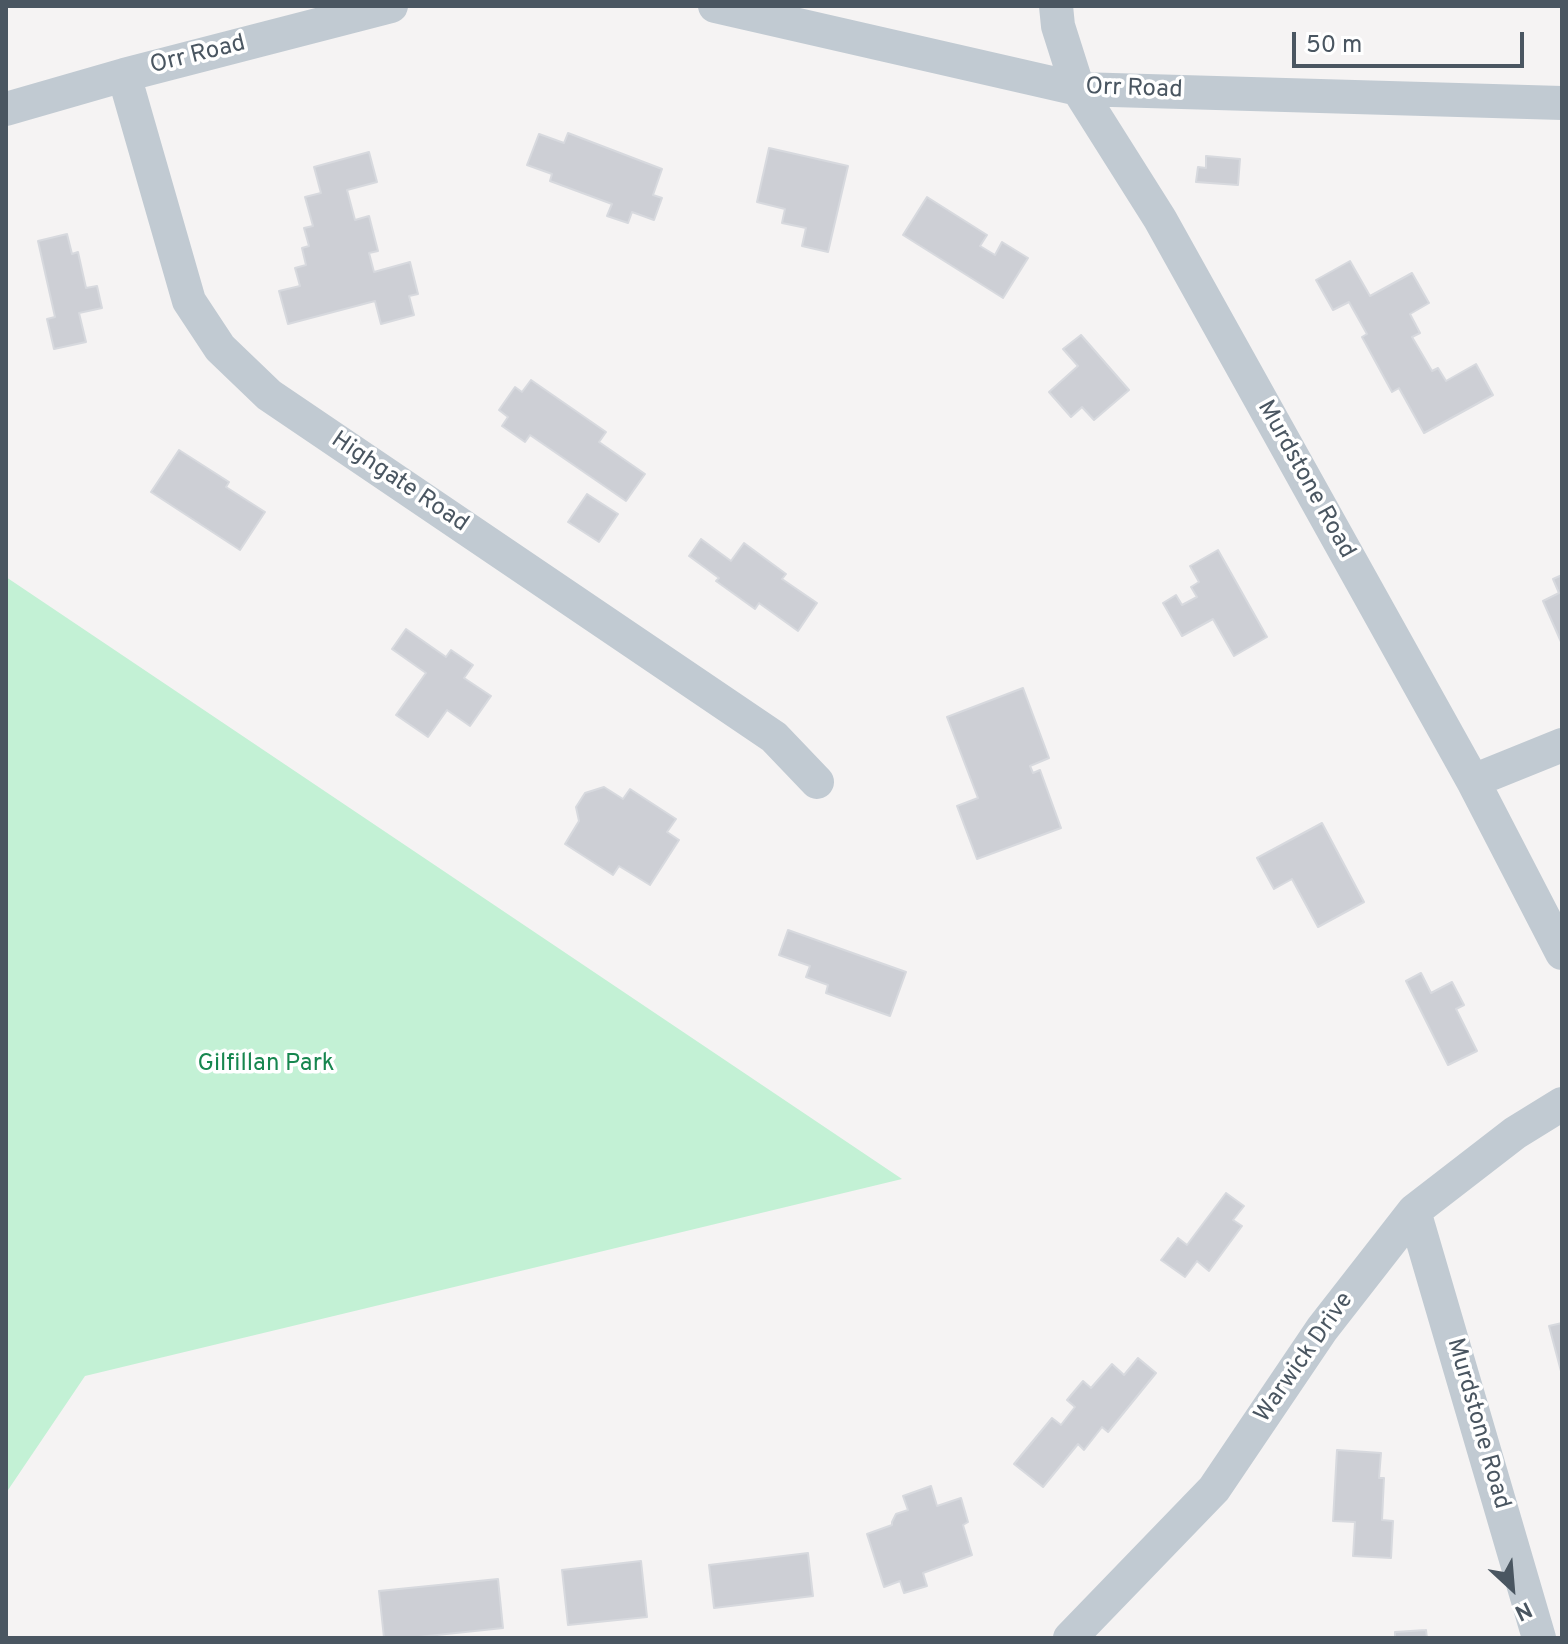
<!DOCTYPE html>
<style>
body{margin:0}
#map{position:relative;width:1568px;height:1644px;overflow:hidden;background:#f5f3f3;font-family:Overpass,sans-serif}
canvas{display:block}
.frame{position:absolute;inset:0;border:8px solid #4a5661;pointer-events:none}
.north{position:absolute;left:1472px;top:1548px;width:80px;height:80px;-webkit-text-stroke:6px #fff;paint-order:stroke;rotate:154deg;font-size:22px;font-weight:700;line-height:32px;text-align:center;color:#4a5661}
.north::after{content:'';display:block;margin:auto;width:28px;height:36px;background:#4a5661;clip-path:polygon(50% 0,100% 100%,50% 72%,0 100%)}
.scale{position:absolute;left:1292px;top:32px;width:232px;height:36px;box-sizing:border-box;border:4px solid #4a5661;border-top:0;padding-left:10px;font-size:24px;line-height:28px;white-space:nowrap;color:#4a5661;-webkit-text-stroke:6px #fff;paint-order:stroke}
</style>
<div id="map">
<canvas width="1568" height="1644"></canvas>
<div class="frame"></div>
<div class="north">N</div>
<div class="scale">50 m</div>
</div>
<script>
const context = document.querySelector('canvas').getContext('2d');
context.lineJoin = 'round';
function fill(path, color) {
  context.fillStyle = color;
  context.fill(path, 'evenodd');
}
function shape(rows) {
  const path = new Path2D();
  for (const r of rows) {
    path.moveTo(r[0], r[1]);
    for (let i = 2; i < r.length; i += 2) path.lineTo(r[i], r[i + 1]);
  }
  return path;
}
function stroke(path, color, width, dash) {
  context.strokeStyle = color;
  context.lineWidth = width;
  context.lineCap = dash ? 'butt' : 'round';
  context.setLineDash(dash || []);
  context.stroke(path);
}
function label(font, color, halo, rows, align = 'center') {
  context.font = font + ' Overpass,sans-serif';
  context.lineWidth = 7;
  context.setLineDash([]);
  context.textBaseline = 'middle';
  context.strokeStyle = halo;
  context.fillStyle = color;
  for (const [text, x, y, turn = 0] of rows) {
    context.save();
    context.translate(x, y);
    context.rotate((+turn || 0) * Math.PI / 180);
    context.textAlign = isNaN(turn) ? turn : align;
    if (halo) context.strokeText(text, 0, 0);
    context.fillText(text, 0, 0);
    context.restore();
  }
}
fill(shape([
 [6,577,902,1179,85,1376,6,1493]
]), '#c3f1d5');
const building = shape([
 [568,133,662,169,653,195,662,198,654,220,632,212,628,223,607,216,612,204,550,181,552,174,527,165,539,134,564,143,568,133],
 [769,148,848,166,828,252,802,246,806,228,782,223,785,209,757,202,769,148],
 [369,152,377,182,347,190,355,220,369,216,378,251,369,253,374,272,410,262,418,294,409,296,414,315,381,324,375,301,288,324,279,291,300,286,295,268,306,265,302,248,309,246,304,228,313,226,305,197,321,193,314,167,369,152],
 [1206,156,1240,159,1238,185,1196,182,1198,167,1206,168,1206,156],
 [927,197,987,235,980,246,995,255,1002,242,1028,258,1003,298,903,235,927,197],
 [67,234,72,254,78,252,86,288,97,286,102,308,79,313,86,342,54,349,47,319,55,317,38,241,67,234],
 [1350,261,1370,296,1412,273,1429,303,1410,314,1420,333,1412,337,1432,371,1438,368,1446,381,1476,364,1493,395,1424,433,1399,388,1392,392,1362,337,1367,334,1349,302,1333,310,1316,280,1350,261],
 [1081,335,1129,390,1094,420,1082,407,1071,417,1049,392,1078,366,1063,349,1081,335],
 [531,380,606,432,599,442,645,474,626,501,530,435,525,442,502,426,508,417,499,410,515,387,522,392,531,380],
 [179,450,229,482,226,487,265,512,240,550,151,492,179,450],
 [587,494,618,514,599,542,568,522,587,494],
 [701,539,731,561,744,543,786,574,782,579,817,603,798,631,759,603,755,609,716,581,719,578,689,556,701,539],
 [1218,550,1267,637,1234,656,1213,619,1182,636,1163,603,1176,595,1182,605,1197,597,1191,587,1199,582,1190,566,1218,550],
 [1562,575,1562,644,1543,601,1559,593,1553,579,1562,575],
 [406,629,446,657,451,650,473,665,464,678,491,696,470,726,447,710,428,737,396,715,426,673,392,649,406,629],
 [1023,688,1049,758,1030,766,1033,773,1040,770,1061,828,977,859,957,806,978,798,947,717,1023,688],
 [604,787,623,799,630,789,676,819,667,832,679,840,650,885,619,866,613,875,565,844,579,821,576,807,585,793,604,787],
 [1322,823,1364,902,1318,927,1292,879,1274,889,1257,858,1322,823],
 [788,930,906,972,890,1016,826,993,828,985,806,977,810,966,779,955,788,930],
 [1421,973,1431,993,1452,982,1464,1005,1456,1009,1477,1051,1448,1065,1406,981,1421,973],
 [1226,1193,1244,1206,1233,1220,1242,1226,1209,1271,1197,1261,1185,1277,1161,1260,1178,1238,1187,1245,1226,1193],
 [1562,1323,1562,1375,1549,1326,1562,1323],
 [1138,1358,1156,1373,1108,1432,1102,1427,1084,1450,1078,1444,1043,1487,1014,1464,1052,1418,1061,1425,1075,1407,1067,1400,1083,1381,1091,1388,1112,1364,1124,1375,1138,1358],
 [1337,1450,1381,1453,1379,1478,1384,1478,1382,1520,1393,1521,1391,1558,1353,1556,1355,1522,1333,1521,1337,1450],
 [931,1486,937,1506,961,1498,968,1522,963,1525,972,1555,923,1573,927,1586,904,1593,900,1581,884,1587,867,1534,892,1525,892,1522,896,1514,908,1510,903,1496,931,1486],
 [808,1553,813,1596,714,1608,709,1565,808,1553],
 [641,1561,647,1617,568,1625,562,1570,641,1561],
 [498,1579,503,1628,409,1638,384,1638,379,1591,498,1579],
 [1426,1630,1427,1638,1395,1638,1395,1632,1426,1630]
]);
fill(building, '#cdcfd5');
stroke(building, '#d7d9de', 2);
stroke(shape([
 [715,6,1078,89,1562,103],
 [1056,6,1058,26,1078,89,1160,219,1473,781,1562,953],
 [124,75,189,301,220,348,269,395,774,737,817,782],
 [6,109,124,75,391,6],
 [1473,781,1562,745],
 [1414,1211,1539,1638],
 [1070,1638,1214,1489,1322,1329,1414,1211,1515,1133,1562,1104]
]), '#c1cad2', 34);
label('24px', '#4a5661', '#fff', [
 ["Orr Road",198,56,-14],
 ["Orr Road",1134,90,2],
 ["Murdstone Road",1305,480,61],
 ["Highgate Road",399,483,34],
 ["Warwick Drive",1305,1358,-55],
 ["Murdstone Road",1477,1424,74]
]);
label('24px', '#17864f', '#fff', [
 ["Gilfillan Park",266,1065]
]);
</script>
